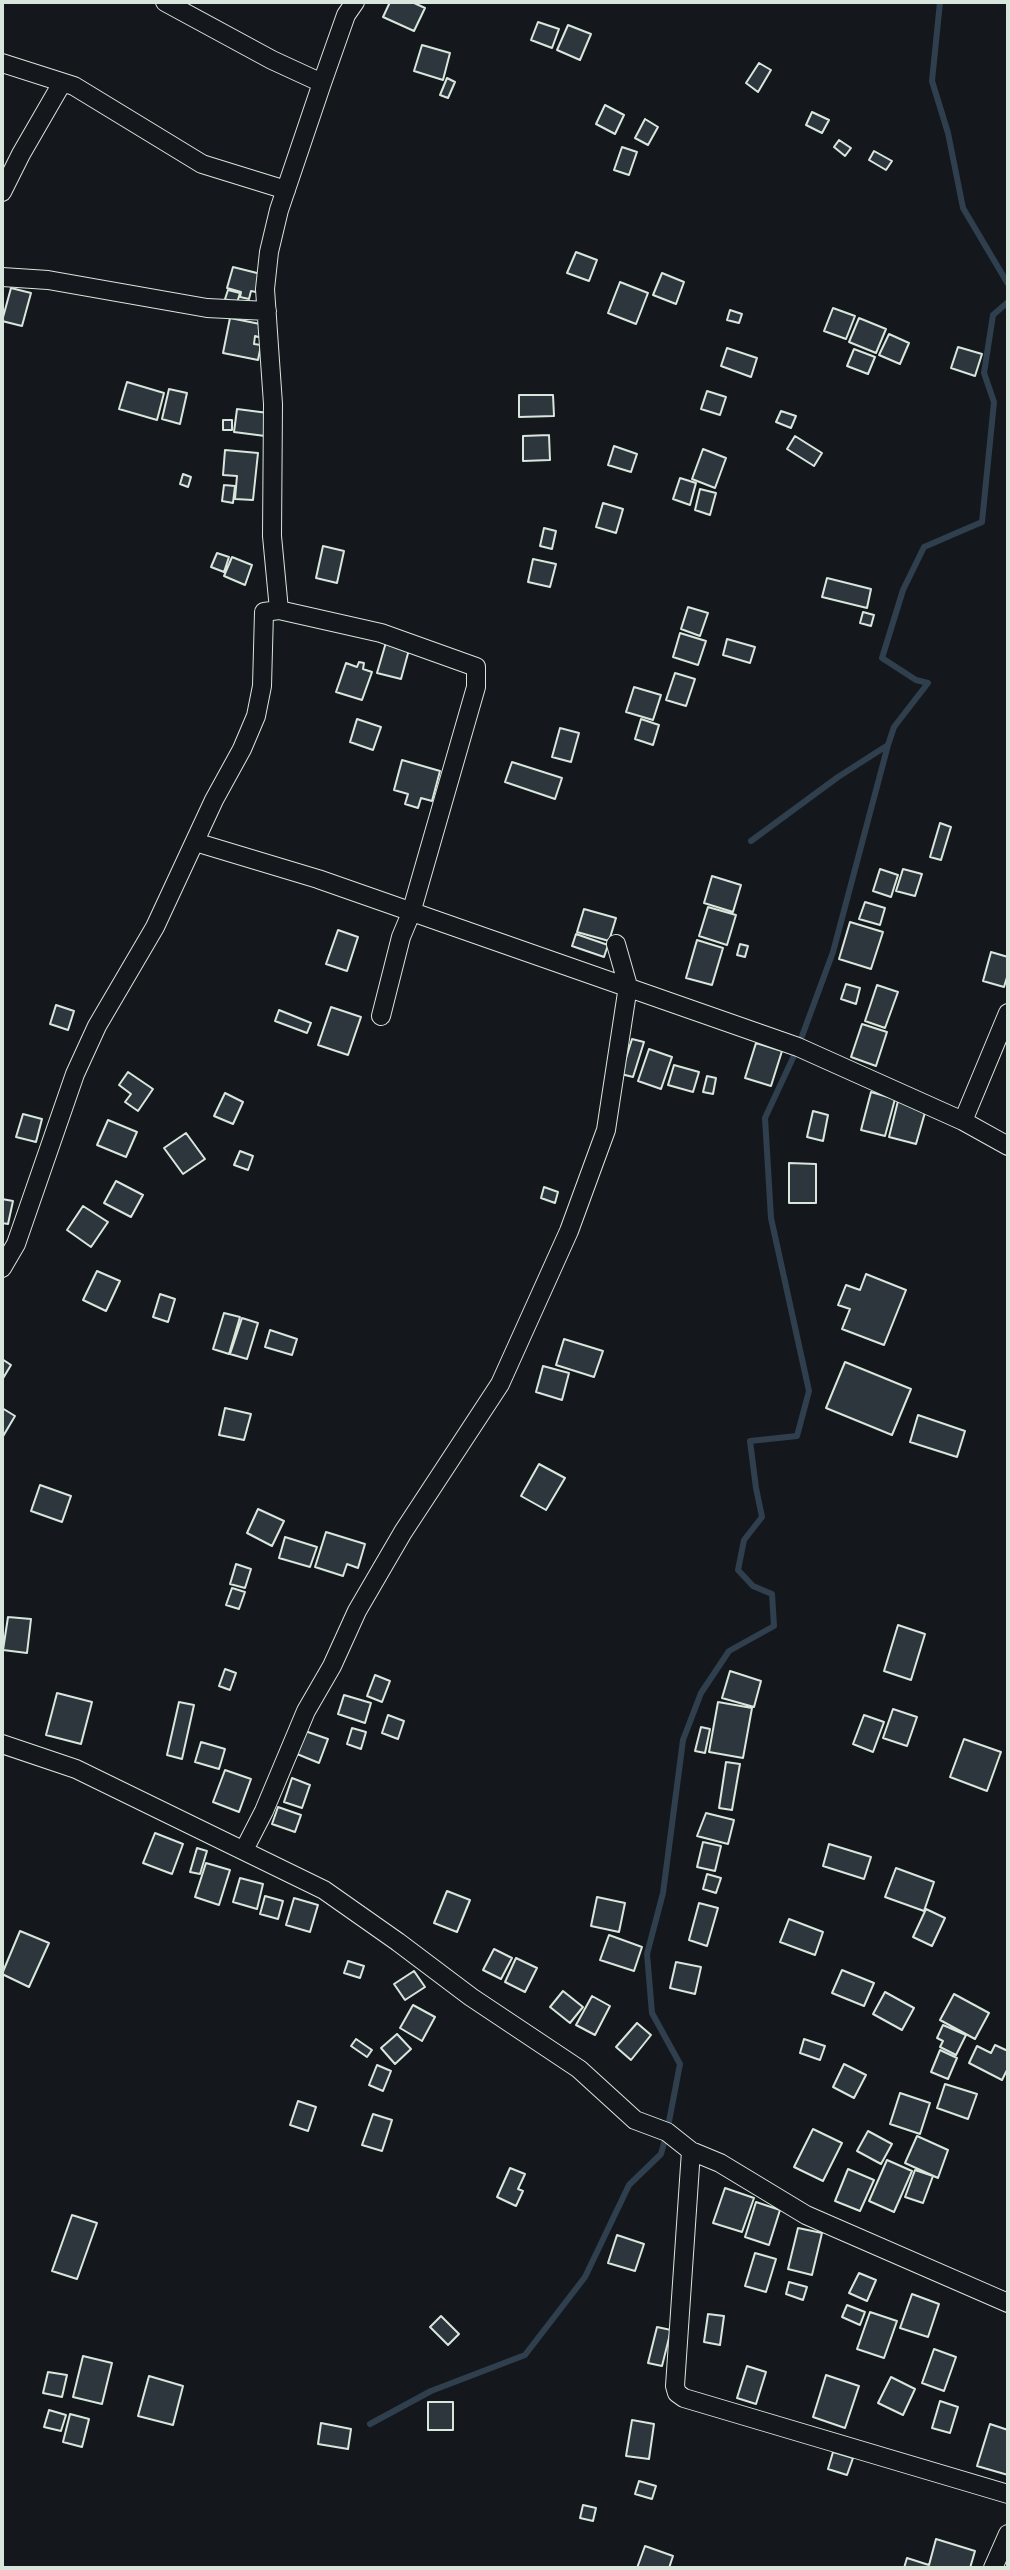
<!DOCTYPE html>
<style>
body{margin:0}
#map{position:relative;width:1010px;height:2570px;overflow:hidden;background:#14181c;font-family:Arial,sans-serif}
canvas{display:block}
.frame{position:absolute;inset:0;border:4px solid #d8e6dc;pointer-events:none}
</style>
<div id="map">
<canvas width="1010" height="2570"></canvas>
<div class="frame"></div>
</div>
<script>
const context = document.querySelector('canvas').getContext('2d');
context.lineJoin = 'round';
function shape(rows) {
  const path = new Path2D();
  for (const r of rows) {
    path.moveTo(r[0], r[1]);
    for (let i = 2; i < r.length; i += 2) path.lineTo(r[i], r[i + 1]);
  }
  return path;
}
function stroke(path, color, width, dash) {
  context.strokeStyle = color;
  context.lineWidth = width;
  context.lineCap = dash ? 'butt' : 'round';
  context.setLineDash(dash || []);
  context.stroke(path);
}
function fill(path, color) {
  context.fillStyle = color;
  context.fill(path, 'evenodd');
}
stroke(shape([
 [940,2,932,81,948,133,963,208,1008,284],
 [751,841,838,777,888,745,894,727,928,683,916,680,882,658,903,590,924,547,982,522,994,402,984,373,993,315,1008,302],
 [370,2424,431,2391,525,2355,585,2277,629,2185,661,2154,667,2132,680,2064,652,2013,647,1954,663,1893,683,1740,701,1693,729,1651,774,1626,772,1594,753,1586,738,1570,744,1540,762,1517,756,1488,750,1441,797,1436,809,1391,771,1218,765,1118,798,1047,833,952,888,745]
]), '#2f3f4d', 6);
const building = shape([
 [390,2,412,2,425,8,414,31,383,17,390,2],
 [538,22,559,29,552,48,531,40,538,22],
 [568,25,591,34,580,60,557,50,568,25],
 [422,45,450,53,443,80,414,71,422,45],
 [759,63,771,70,758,92,746,83,759,63],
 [447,78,455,82,448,98,440,95,447,78],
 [605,105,624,115,615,134,596,124,605,105],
 [812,112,829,120,822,133,806,125,812,112],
 [645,119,658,127,648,145,635,138,645,119],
 [839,140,851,148,845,156,834,147,839,140],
 [622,147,637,152,629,175,614,170,622,147],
 [874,151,892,161,886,170,869,160,874,151],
 [576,252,597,260,589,281,567,273,576,252],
 [233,267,265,275,261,293,251,291,249,299,240,297,241,292,227,288,233,267],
 [662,273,684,282,676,304,653,295,662,273],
 [620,282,648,293,636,324,608,313,620,282],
 [11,288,31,293,22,326,2,321,11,288],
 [228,290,240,293,237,303,225,299,228,290],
 [833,308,855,316,846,339,824,331,833,308],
 [730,310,742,314,739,323,727,320,730,310],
 [230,318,265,325,262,338,255,336,254,344,261,345,258,360,223,353,230,318],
 [859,318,886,329,876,353,849,342,859,318],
 [889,334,909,343,900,364,879,355,889,334],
 [958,347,982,354,975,376,951,368,958,347],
 [727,348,757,358,751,377,721,366,727,348],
 [854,349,875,357,868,374,847,366,854,349],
 [127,382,164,393,157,420,119,409,127,382],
 [169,389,187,393,180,424,162,419,169,389],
 [707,391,726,397,720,415,701,409,707,391],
 [519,395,553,395,554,416,519,417,519,395],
 [237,409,268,413,265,436,234,432,237,409],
 [781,411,796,416,791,428,776,422,781,411],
 [223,420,232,420,232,430,223,430,223,420],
 [549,435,550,460,523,461,523,436,549,435],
 [795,436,822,453,814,466,787,449,795,436],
 [614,446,637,454,631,472,608,465,614,446],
 [703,449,726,458,715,488,692,479,703,449],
 [225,450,258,453,253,500,235,499,237,476,223,475,225,450],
 [183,474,191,477,188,487,180,484,183,474],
 [680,478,696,483,690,505,673,499,680,478],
 [224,485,235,486,233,503,222,501,224,485],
 [700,489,716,493,710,515,695,510,700,489],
 [603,503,623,509,616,533,596,527,603,503],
 [544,528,556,531,552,549,540,546,544,528],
 [323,546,344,551,337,583,316,578,323,546],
 [217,553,229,557,224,572,211,567,217,553],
 [232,557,252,565,245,585,224,576,232,557],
 [533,559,556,564,550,587,528,582,533,559],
 [827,578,871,589,867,608,822,597,827,578],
 [688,607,708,613,700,636,681,629,688,607],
 [863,612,874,615,871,626,860,623,863,612],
 [680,633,706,641,698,665,673,657,680,633],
 [387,639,410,646,401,679,377,673,387,639],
 [727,639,755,647,750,663,723,655,727,639],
 [359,662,364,663,363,669,372,672,362,700,336,692,346,663,357,667,359,662],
 [675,673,695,679,686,706,666,700,675,673],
 [634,687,661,695,653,720,626,712,634,687],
 [357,719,381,727,373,750,350,742,357,719],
 [641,719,659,725,653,745,635,739,641,719],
 [560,728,579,733,571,762,552,757,560,728],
 [402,760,440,771,432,801,421,798,418,808,405,804,408,794,394,790,402,760],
 [512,762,562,778,555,799,505,782,512,762],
 [940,823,951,827,941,860,930,857,940,823],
 [880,869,898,875,891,897,873,891,880,869],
 [903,869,922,874,915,896,896,891,903,869],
 [712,876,741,885,733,912,704,903,712,876],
 [865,902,885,908,880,925,859,919,865,902],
 [708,907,736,915,727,945,699,936,708,907],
 [584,909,616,918,609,941,577,932,584,909],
 [850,922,883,932,871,969,839,959,850,922],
 [338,930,358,937,347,971,326,964,338,930],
 [576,934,608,945,604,957,572,946,576,934],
 [697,940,723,948,712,985,686,978,697,940],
 [740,944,748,946,745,957,737,955,740,944],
 [991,952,1008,957,1008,974,1004,987,983,981,991,952],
 [846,984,860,988,856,1004,841,999,846,984],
 [877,985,898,992,885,1028,865,1021,877,985],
 [56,1005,74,1011,68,1030,50,1024,56,1005],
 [331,1007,361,1017,348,1055,318,1045,331,1007],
 [279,1010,311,1023,307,1033,275,1021,279,1010],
 [862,1024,887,1032,876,1066,851,1057,862,1024],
 [632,1039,644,1042,633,1077,621,1074,632,1039],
 [756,1043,782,1051,771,1086,745,1078,756,1043],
 [649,1049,672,1057,661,1089,638,1081,649,1049],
 [674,1065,699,1072,693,1092,668,1085,674,1065],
 [128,1072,153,1089,138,1111,125,1102,131,1094,119,1085,128,1072],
 [707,1076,716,1078,713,1094,703,1092,707,1076],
 [871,1092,895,1099,885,1136,861,1130,871,1092],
 [225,1093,243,1102,233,1124,214,1116,225,1093],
 [898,1101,926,1109,916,1144,889,1137,898,1101],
 [813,1111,828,1115,823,1141,807,1137,813,1111],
 [23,1114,42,1119,36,1142,16,1137,23,1114],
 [108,1120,137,1132,126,1157,97,1145,108,1120],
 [186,1133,205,1159,183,1174,164,1148,186,1133],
 [240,1151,253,1156,248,1170,234,1165,240,1151],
 [789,1163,816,1164,816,1203,789,1203,789,1163],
 [116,1181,143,1195,131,1217,104,1203,116,1181],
 [544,1187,558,1192,555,1203,541,1198,544,1187],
 [2,1199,13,1201,8,1224,2,1223,2,1199],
 [83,1206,108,1222,91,1247,67,1230,83,1206],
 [97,1271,120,1281,106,1311,83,1300,97,1271],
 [866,1274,906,1290,884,1345,842,1329,850,1309,838,1305,846,1285,860,1290,866,1274],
 [160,1294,175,1299,168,1322,153,1317,160,1294],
 [224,1313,240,1317,229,1354,213,1349,224,1313],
 [242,1318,258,1323,247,1359,230,1354,242,1318],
 [270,1330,297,1339,292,1355,265,1347,270,1330],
 [564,1339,603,1351,594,1377,556,1365,564,1339],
 [2,1359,11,1365,2,1380,2,1359],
 [845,1362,911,1389,892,1435,826,1408,845,1362],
 [543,1366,569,1373,562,1400,536,1392,543,1366],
 [2,1408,15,1416,2,1438,2,1408],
 [225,1408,251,1414,244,1440,219,1435,225,1408],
 [918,1415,965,1431,957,1457,910,1442,918,1415],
 [539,1464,565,1478,546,1510,521,1496,539,1464],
 [40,1485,71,1496,62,1522,31,1511,40,1485],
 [258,1509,284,1521,272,1546,247,1533,258,1509],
 [326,1532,365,1544,358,1568,347,1564,343,1576,315,1567,326,1532],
 [285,1537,317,1547,310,1567,279,1558,285,1537],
 [236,1564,251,1569,245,1588,230,1584,236,1564],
 [232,1588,245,1592,239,1609,226,1605,232,1588],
 [8,1617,31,1619,27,1653,3,1650,8,1617],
 [898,1625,925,1634,911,1680,884,1671,898,1625],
 [225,1669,236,1673,230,1690,219,1686,225,1669],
 [730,1671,761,1681,754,1707,722,1698,730,1671],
 [375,1675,390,1681,382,1702,367,1696,375,1675],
 [57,1693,92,1702,81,1744,46,1735,57,1693],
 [344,1695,371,1703,365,1723,338,1714,344,1695],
 [179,1702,194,1705,182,1759,167,1755,179,1702],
 [718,1702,752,1708,743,1758,709,1752,718,1702],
 [893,1709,917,1717,907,1746,883,1738,893,1709],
 [388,1715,404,1721,398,1739,382,1733,388,1715],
 [864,1715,884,1722,873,1752,853,1744,864,1715],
 [701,1727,710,1729,705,1753,695,1751,701,1727],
 [352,1728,366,1732,361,1749,347,1744,352,1728],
 [305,1731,328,1739,319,1763,297,1754,305,1731],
 [964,1739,1001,1752,987,1791,950,1777,964,1739],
 [201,1742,225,1749,219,1769,195,1762,201,1742],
 [726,1762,740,1764,732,1810,719,1808,726,1762],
 [225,1770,251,1779,239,1812,213,1802,225,1770],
 [292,1778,310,1785,302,1808,284,1802,292,1778],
 [278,1807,301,1815,295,1832,272,1824,278,1807],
 [706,1813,734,1820,728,1844,697,1836,706,1813],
 [155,1833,183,1844,172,1874,143,1863,155,1833],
 [703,1842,721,1846,715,1871,697,1867,703,1842],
 [829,1844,871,1857,864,1879,823,1866,829,1844],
 [197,1848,207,1851,200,1874,190,1872,197,1848],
 [206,1863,230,1870,219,1905,195,1897,206,1863],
 [896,1868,934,1882,924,1911,885,1897,896,1868],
 [707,1874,721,1878,716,1893,703,1889,707,1874],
 [240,1878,263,1884,257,1909,233,1902,240,1878],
 [447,1891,470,1900,457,1932,434,1923,447,1891],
 [265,1896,283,1901,278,1919,260,1914,265,1896],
 [597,1897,625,1903,619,1932,591,1926,597,1897],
 [294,1898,318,1905,310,1932,286,1925,294,1898],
 [699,1903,718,1908,707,1946,689,1940,699,1903],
 [926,1909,945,1918,932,1946,913,1937,926,1909],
 [789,1919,823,1932,815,1955,780,1942,789,1919],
 [20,1931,49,1943,29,1987,2,1974,20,1931],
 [609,1935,642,1947,634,1971,600,1960,609,1935],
 [494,1949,512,1958,501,1979,483,1970,494,1949],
 [516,1958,537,1968,525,1992,505,1982,516,1958],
 [348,1961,364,1966,360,1978,344,1973,348,1961],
 [676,1962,701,1967,695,1994,670,1988,676,1962],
 [842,1970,874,1983,864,2006,832,1993,842,1970],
 [414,1971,425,1987,405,2000,394,1984,414,1971],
 [563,1991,583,2007,570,2023,550,2007,563,1991],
 [885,1992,914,2008,902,2030,873,2014,885,1992],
 [954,1994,989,2013,975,2039,940,2020,954,1994],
 [592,1996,610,2006,595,2035,576,2025,592,1996],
 [413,2005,435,2017,422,2041,400,2028,413,2005],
 [637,2023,651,2035,631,2060,616,2047,637,2023],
 [943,2025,966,2035,956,2055,940,2047,943,2041,937,2038,943,2025],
 [397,2034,411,2049,395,2064,381,2048,397,2034],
 [356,2039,372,2050,367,2057,351,2046,356,2039],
 [804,2039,825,2046,820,2060,800,2053,804,2039],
 [995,2045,1008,2051,1008,2068,1002,2080,969,2063,977,2046,991,2053,995,2045],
 [940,2050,957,2058,948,2079,931,2072,940,2050],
 [844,2064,866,2075,854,2098,833,2087,844,2064],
 [377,2065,391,2071,383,2091,369,2085,377,2065],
 [945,2084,977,2094,968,2119,937,2108,945,2084],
 [900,2093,930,2103,920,2134,890,2124,900,2093],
 [298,2101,316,2107,308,2131,290,2125,298,2101],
 [373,2114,392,2120,382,2151,362,2145,373,2114],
 [813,2129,842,2143,823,2181,794,2167,813,2129],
 [868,2131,892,2144,881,2164,857,2151,868,2131],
 [917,2136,948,2150,938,2178,905,2163,917,2136],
 [887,2160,912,2171,894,2212,869,2201,887,2160],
 [510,2168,525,2174,518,2189,523,2191,516,2206,497,2197,510,2168],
 [848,2169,874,2180,860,2211,835,2201,848,2169],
 [915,2170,933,2176,923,2203,905,2197,915,2170],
 [725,2188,754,2198,742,2232,713,2223,725,2188],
 [756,2202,780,2210,769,2245,745,2237,756,2202],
 [72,2215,97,2223,77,2279,52,2271,72,2215],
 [798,2228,822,2233,812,2275,788,2269,798,2228],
 [617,2235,644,2244,635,2271,608,2263,617,2235],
 [755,2253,776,2259,766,2292,745,2286,755,2253],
 [859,2273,876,2280,867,2301,849,2293,859,2273],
 [789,2282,807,2287,803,2300,786,2294,789,2282],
 [912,2294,939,2304,928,2337,900,2328,912,2294],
 [847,2305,865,2312,860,2325,842,2317,847,2305],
 [870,2312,897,2321,884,2358,857,2349,870,2312],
 [708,2314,724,2316,720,2345,704,2342,708,2314],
 [441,2316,459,2334,448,2345,430,2327,441,2316],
 [657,2327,671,2330,662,2366,648,2363,657,2327],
 [934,2349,956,2357,944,2391,922,2383,934,2349],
 [83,2356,112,2363,102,2404,73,2397,83,2356],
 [747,2366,766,2372,756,2404,737,2398,747,2366],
 [48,2372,67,2375,62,2397,43,2393,48,2372],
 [826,2375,859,2386,845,2428,813,2417,826,2375],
 [149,2376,183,2386,173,2425,138,2416,149,2376],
 [891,2377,915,2389,903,2415,878,2403,891,2377],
 [940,2401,958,2407,950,2433,932,2428,940,2401],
 [428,2402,453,2402,453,2430,428,2430,428,2402],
 [49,2410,66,2415,61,2431,44,2427,49,2410],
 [70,2414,89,2419,82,2447,63,2442,70,2414],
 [632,2420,654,2424,649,2459,626,2456,632,2420],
 [321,2423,351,2429,348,2449,318,2444,321,2423],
 [990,2424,1008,2430,1008,2475,977,2466,990,2424],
 [833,2452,853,2458,847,2475,828,2469,833,2452],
 [639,2481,656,2486,652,2499,635,2494,639,2481],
 [583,2505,596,2508,593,2521,580,2518,583,2505],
 [936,2539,975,2551,970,2568,904,2568,907,2558,929,2565,936,2539],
 [645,2546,673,2556,669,2568,637,2568,645,2546]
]);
fill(building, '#2c363c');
stroke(building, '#d8e6dc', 2);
const minor = shape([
 [165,2,272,60,322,83],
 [2,63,74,86,202,164,286,190],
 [2,192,21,154,62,83],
 [2,277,48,280,207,308,267,311],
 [279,610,381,633,476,667,476,687,411,913,401,937,381,1016],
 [195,842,318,879,798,1047,963,1121],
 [1008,1013,963,1121,1008,1146],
 [2,1268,16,1244,75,1074,97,1026,155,927,214,800,242,749,256,716,262,686,264,612,279,610,272,536,273,404,265,289,269,252,279,210,322,83,346,15,355,2],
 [2,1744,76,1769,324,1890,398,1942,471,1997,579,2069,635,2120,667,2132,691,2151,720,2163,806,2215,1008,2303],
 [244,1850,264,1811,306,1711,332,1666,357,1611,403,1532,500,1384,569,1231,606,1130,628,986,616,944],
 [691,2151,675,2386,677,2393,684,2398,1008,2494],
 [993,2568,1008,2534]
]);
stroke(minor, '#d8e6dc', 20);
stroke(minor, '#14181c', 18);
</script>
